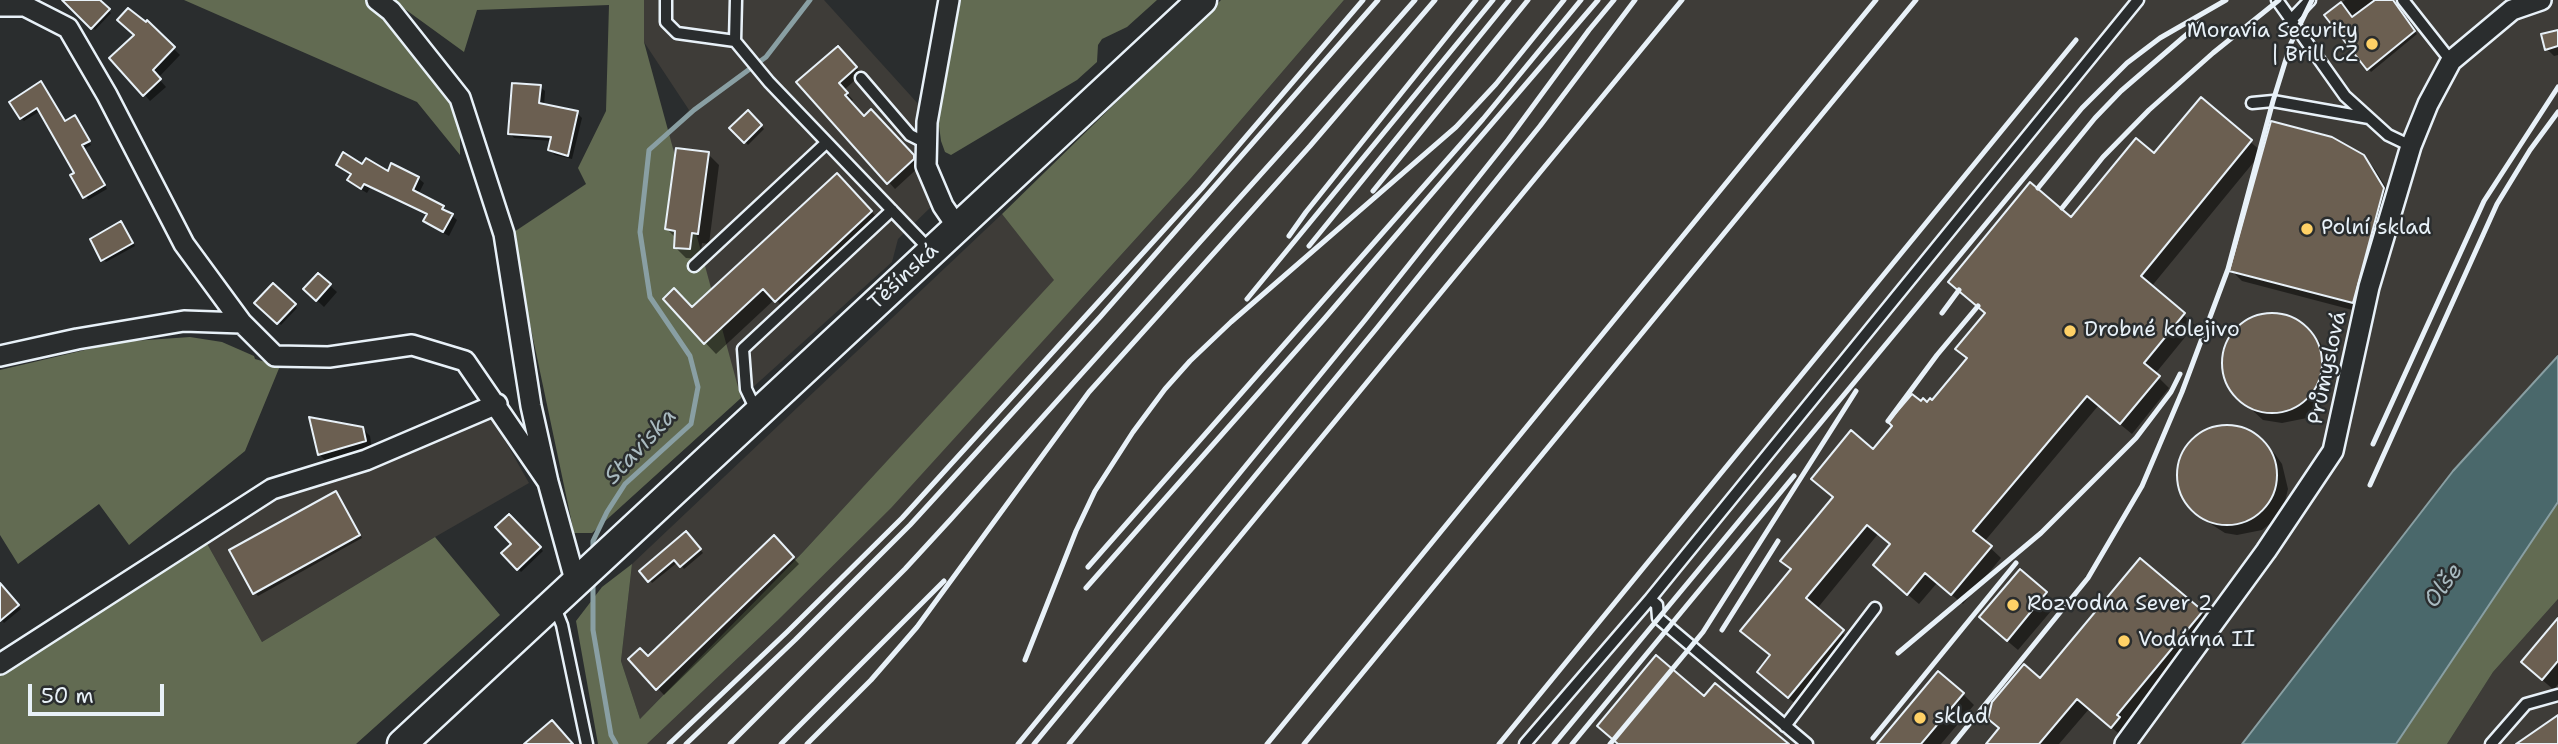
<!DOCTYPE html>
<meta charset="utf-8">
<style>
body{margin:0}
#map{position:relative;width:2558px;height:744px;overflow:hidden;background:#2a2d2e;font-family:"Shantell Sans",sans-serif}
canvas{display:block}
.scale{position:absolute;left:28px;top:684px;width:136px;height:32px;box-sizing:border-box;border:4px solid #e8f1f8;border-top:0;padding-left:9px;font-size:21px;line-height:24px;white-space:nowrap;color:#e8f1f8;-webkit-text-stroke:5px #2a2d2e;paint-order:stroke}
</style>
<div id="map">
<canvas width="2558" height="744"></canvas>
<div class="scale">50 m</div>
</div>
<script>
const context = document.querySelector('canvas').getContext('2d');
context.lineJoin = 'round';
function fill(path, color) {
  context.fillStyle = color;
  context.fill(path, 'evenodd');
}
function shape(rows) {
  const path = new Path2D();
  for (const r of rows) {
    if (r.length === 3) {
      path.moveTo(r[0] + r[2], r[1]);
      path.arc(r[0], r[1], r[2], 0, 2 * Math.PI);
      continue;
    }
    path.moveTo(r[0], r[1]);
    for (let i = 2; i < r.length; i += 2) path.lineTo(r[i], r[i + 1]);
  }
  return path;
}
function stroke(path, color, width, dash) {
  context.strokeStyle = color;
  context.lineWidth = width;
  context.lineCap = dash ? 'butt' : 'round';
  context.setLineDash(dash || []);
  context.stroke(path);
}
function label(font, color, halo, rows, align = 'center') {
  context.font = font + ' "Shantell Sans",sans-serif';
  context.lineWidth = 5;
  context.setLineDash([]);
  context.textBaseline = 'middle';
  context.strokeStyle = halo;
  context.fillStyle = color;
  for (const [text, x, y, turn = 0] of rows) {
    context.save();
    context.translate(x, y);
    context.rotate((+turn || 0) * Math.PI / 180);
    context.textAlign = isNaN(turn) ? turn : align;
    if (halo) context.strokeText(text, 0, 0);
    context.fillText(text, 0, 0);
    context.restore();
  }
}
fill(shape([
 [644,0,824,0,920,106,920,160,923,186,932,206,898,239,892,262,741,398,653,297,653,155,689,110,644,42],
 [1344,0,2558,0,2558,356,2453,471,2242,744,647,744,777,621,1082,298,1191,178],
 [1002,214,1055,280,803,552,640,719,621,661,632,564],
 [491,416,529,483,435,537,262,642,205,540,278,494],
 [2558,599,2558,744,2447,744,2493,672]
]), '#3e3c38');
fill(shape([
 [184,0,644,0,644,42,741,398,592,533,574,533,511,234,586,184,578,168,606,111,609,5,477,10,464,52,402,7,460,120,460,155,417,102],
 [961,0,1157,0,1127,27,1102,39,1098,45,1097,62,1077,80,951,155,945,152,941,141,937,111],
 [1221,0,1344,0,1191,178,891,508,777,621,647,744,598,744,576,621,602,587,632,564,621,661,640,719,803,552,1054,280,1002,214],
 [190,337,222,342,254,356,255,359,280,366,245,451,129,545,99,504,18,564,0,535,0,370,119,342],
 [2558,502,2558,599,2493,672,2447,744,2396,744],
 [435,537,500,615,356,744,0,744,0,673,205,540,262,642]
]), '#626b52');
const water = shape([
 [2558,356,2558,502,2396,744,2242,744,2453,471,2558,356]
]);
fill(water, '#4a686b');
stroke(water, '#899fa3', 2);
fill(shape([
 [75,0,98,0,111,13,95,30,70,5],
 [2345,0,2391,0,2417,34,2371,72,2327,15],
 [147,23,180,55,158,78,166,87,150,101,144,94],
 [2558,32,2558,55,2554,56,2547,49],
 [838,48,862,74,844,90,853,100,850,102,864,118,871,112,920,163,920,166,895,189,799,82],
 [44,86,66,123,78,121,91,145,84,149,107,189,88,200,77,174,40,111,24,121,21,118],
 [540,87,545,91,544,106,577,113,582,118,572,159,555,155,550,150,552,141,514,138,510,133],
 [2201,99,2262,152,2151,287,2195,325,2155,374,2169,388,2132,434,2098,406,1984,542,2001,558,1963,604,1937,583,1919,604,1886,576,1892,545,1878,534,1816,610,1853,642,1799,707,1770,682,1771,656,1742,631,1792,570,1782,561,1874,451,1921,403,1932,402,1968,359,2071,219,2154,155],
 [748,112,764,129,748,145,731,128],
 [708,154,719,165,709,244,702,243,700,259,686,258,675,247,676,238,667,229],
 [2363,157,2374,168,2394,200,2364,313,2242,281,2231,270],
 [338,165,363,166,388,174,418,178,424,183,418,195,443,208,457,220,449,236,431,226,425,221,428,216,370,188,367,193,354,185,349,180,352,175],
 [848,186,882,223,787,311,775,299,716,354,665,300,692,309],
 [124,227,135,246,106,262,103,259],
 [318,275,337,292,324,307,305,289],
 [273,286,297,308,281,325,257,303],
 [2274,314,2298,322,2320,342,2331,364,2332,377,2325,401,2317,410,2307,418,2282,423,2263,420,2237,396,2229,385,2224,361,2226,348,2239,327,2262,315],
 [311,419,362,428,370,436,372,448,327,462,320,455],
 [2229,426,2248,429,2275,454,2282,464,2288,489,2285,501,2272,522,2262,530,2237,535,2225,533,2203,519,2192,508,2184,497,2179,473,2181,460,2194,439,2204,432],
 [338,496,362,538,258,596,255,593],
 [509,516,543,551,521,572,503,553,513,544],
 [686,534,703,553,684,569,678,562,652,583,642,571],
 [774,538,799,564,664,695,630,659,648,659],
 [2020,571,2057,604,2018,650,1992,628],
 [5,591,21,609,4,623,0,618,0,593],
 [2202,612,2213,623,2123,737,2089,709,2059,744,1989,744,2040,680],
 [2558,621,2558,684,2554,690,2534,673],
 [1963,694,1974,705,1941,744,1879,744]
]), '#0007');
stroke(shape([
 [593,551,593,541,607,512,625,484,691,424,698,387,690,356,650,297,640,232,649,150,694,110,766,57,810,0],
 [593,578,593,630,611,735,616,744]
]), '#899fa3', 5);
const building = shape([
 [62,0,100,0,110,9,91,29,62,0],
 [2375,0,2393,0,2415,31,2367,70,2324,15,2341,2,2352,17,2375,0],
 [128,8,146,22,147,20,175,47,153,70,161,79,143,96,109,58,134,35,117,20,128,8],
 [2558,30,2558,46,2545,50,2541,34,2558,30],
 [838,46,857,67,839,83,848,93,845,95,864,116,871,109,914,155,914,159,887,184,796,82,838,46],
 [41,81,65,121,75,115,90,141,82,145,105,185,83,198,70,175,74,173,37,108,20,119,9,102,41,81],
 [512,83,541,85,539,103,578,111,568,156,548,150,551,137,508,134,512,83],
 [2201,97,2252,140,2141,276,2185,313,2144,363,2160,376,2120,424,2087,396,1973,531,1992,546,1951,595,1925,573,1907,595,1873,565,1890,544,1867,525,1806,598,1844,630,1788,698,1757,672,1770,655,1740,631,1791,569,1780,561,1833,497,1811,479,1851,430,1873,449,1892,426,1888,422,1912,394,1921,401,1923,398,1927,402,1930,398,1932,400,1967,358,1955,349,1985,313,1948,282,2030,182,2071,217,2136,138,2154,153,2201,97],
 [748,110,762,125,744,143,729,128,748,110],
 [2271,121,2332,137,2364,155,2384,188,2353,303,2229,271,2271,121],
 [676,148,709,152,698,234,692,233,690,249,674,248,675,231,665,229,676,148],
 [343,152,362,164,366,158,388,171,391,163,419,177,413,190,444,206,442,209,453,214,443,232,423,221,427,214,364,184,361,189,347,180,351,174,336,165,343,152],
 [837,173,872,211,775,302,763,289,704,344,663,299,674,288,692,307,837,173],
 [121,221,133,243,101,261,90,239,121,221],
 [318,273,331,284,316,301,303,289,318,273],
 [273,283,296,304,277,324,254,303,273,283],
 [2272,363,50],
 [309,417,363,427,366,441,318,455,309,417],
 [2227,475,50],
 [336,491,360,535,253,594,229,550,336,491],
 [509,514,541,547,517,570,501,553,511,544,495,527,509,514],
 [686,531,701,549,680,567,674,560,648,582,639,571,686,531],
 [774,535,794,557,656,690,628,659,640,648,648,656,774,535],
 [2140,558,2203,611,2117,715,2120,717,2111,728,2077,699,2039,744,1986,744,1999,728,1988,719,1992,702,2024,664,2040,678,2140,558],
 [2020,569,2047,592,2007,641,1979,617,2020,569],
 [0,583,19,605,0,621,0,583],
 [2558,618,2558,661,2542,680,2521,662,2558,618],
 [1656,655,1704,696,1715,683,1789,744,1618,744,1597,726,1656,655],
 [1938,671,1964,693,1921,744,1877,744,1938,671],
 [2558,715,2558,744,2516,744,2558,715],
 [552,720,573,744,524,744,552,720]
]);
fill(building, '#6b5f51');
stroke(building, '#e8f1f8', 2);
const lane = shape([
 [666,0,666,22,677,33,735,41],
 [736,0,735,41,769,82,931,251],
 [2277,0,2345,96,2388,135,2411,146],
 [2403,0,2451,61],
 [2291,20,2310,0],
 [861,78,910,135,926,143],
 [2252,103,2273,101,2369,118],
 [694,266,826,143],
 [757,412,746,389,743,349,892,210],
 [1650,599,1657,605,1658,618,1807,744],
 [554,605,562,625,587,744],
 [1785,726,1875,608],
 [1525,744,1650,599,2138,0],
 [2491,744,2526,704,2558,695]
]);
const street = shape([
 [377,0,391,11,460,98,504,234,531,406,548,482,575,580],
 [949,0,927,122,926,166,943,206,958,228],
 [0,6,25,6,68,28,107,95,184,244,242,323,275,356,329,357,412,345,465,361,548,482],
 [0,356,77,339,184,321,242,323],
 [0,664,272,489,366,460,497,404],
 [2125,744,2266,551,2333,451,2369,287,2411,146,2428,104,2451,61,2512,10,2541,0]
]);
const secondary = shape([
 [402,744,1202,0]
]);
stroke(lane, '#e8f1f8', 15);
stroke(street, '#e8f1f8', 24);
stroke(secondary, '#e8f1f8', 33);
stroke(lane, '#2a2d2e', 10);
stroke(street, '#2a2d2e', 19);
stroke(secondary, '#2a2d2e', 28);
stroke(shape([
 [2038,188,2095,118,2121,91,2200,23],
 [1373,191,1528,0],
 [2062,208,2103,157,2149,110,2213,53,2279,0],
 [1289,236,1306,212,1476,0],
 [1309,246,1509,0],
 [1247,299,1493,0],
 [1942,313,1959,290],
 [1888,421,1937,355,1978,306],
 [2373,444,2484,201,2558,87],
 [2370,485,2497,204,2530,150,2558,112],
 [1088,567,1483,119,1581,0],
 [1086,588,1325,318,1598,0],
 [1722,630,1778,541],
 [1898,653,2041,533,2136,438,2171,392,2180,374],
 [1025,660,1076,531,1095,491,1133,432,1165,389,1190,361,1231,322,1456,127,1496,84,1564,0],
 [1873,738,2016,563],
 [669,744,787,632,902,518,1202,188,1363,0],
 [686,744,795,640,910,525,1101,316,1378,0],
 [730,744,905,569,951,519,1297,134,1415,0],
 [781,744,944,581],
 [807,744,871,680,917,627,1089,392,1310,146,1435,0],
 [1018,744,1365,320,1508,140,1589,30,1614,0],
 [1034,744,1376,329,1540,126,1635,0],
 [1069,744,1682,0],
 [1267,744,1876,0],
 [1304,744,1916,0],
 [1499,744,2076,40],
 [1554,744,2082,108,2127,63,2160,38,2226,0],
 [1572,744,1794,476],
 [1610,744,1703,632,1856,391],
 [1953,744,2088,578,2142,486,2182,392,2228,269,2273,101,2291,43,2312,0]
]), '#e8f1f8', 5);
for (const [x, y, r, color] of [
 [2372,44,7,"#ffd166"],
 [2307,229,7,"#ffd166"],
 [2070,331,7,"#ffd166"],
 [2013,605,7,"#ffd166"],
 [2124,641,7,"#ffd166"],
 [1920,718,7,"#ffd166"]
]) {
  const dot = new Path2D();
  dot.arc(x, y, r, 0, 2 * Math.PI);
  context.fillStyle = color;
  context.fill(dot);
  stroke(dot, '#2a2d2e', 2.5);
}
label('21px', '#e8f1f8', '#2a2d2e', [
 ["Moravia Security",2358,32,"right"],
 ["| Brill CZ",2358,56,"right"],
 ["Polní sklad",2321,229],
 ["Drobné kolejivo",2084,331],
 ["Rozvodna Sever 2",2027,605],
 ["Vodárna II",2138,641],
 ["sklad",1934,718]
], 'left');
label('21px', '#e8f1f8', '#2a2d2e', [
 ["Těšínská",904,277,-43],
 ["Průmyslová",2328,368,-78]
]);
label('italic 23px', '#a9bac0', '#2a2d2e', [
 ["Staviska",641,447,-47],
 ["Olše",2444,586,-54]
]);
</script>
